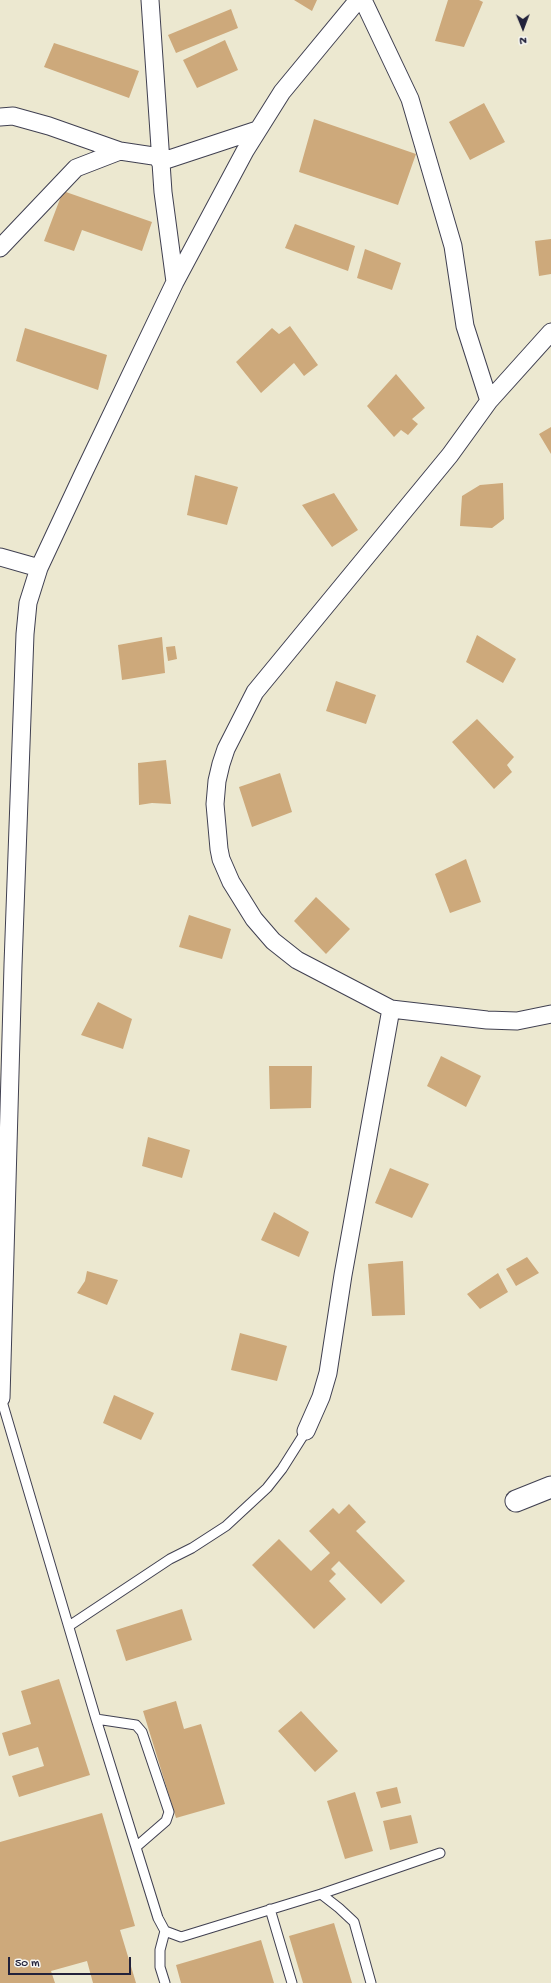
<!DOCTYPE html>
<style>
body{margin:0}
#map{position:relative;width:551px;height:1983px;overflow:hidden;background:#ece8d0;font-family:"Gochi Hand",sans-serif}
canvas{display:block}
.north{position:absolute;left:503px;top:8px;width:40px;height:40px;-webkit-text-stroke:3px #f6f6f2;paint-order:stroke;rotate:179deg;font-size:11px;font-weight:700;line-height:16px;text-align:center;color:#22223b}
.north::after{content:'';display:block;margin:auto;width:14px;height:18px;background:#22223b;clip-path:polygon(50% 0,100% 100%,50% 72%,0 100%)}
.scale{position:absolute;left:8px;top:1957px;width:123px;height:18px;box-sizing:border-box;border:2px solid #22223b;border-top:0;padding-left:5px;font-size:12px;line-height:14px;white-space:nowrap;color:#22223b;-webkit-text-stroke:3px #f6f6f2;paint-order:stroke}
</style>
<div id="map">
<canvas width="551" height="1983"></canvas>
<div class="north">N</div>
<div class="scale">50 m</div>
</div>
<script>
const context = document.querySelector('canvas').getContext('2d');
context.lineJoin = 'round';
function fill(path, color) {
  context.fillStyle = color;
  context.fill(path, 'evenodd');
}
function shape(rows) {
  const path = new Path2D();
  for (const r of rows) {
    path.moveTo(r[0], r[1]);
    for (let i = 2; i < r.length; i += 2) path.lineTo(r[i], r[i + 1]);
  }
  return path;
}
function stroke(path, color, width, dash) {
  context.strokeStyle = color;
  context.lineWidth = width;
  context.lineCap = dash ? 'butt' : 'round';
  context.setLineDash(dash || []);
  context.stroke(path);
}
fill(shape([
 [294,0,317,0,312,11],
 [448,0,479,0,483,2,464,47,435,41],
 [231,9,238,28,176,53,168,35],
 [225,40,238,70,197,88,183,60],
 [54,43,139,71,129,98,44,67],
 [484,103,505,142,470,160,449,122],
 [314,119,416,154,398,205,299,172],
 [63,191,152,222,142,251,82,230,74,251,44,241],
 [295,224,355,246,348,271,285,248],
 [551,239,551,274,539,276,535,241],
 [365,249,401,263,392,290,357,278],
 [290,326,318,365,304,376,294,363,261,393,236,362,272,328,279,334],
 [25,328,107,355,98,390,16,361],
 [396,374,425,408,412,419,418,424,408,435,401,430,394,437,367,406],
 [551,427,551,454,539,434],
 [195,475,238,487,227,525,187,515],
 [503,483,504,519,492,528,460,526,462,496,480,485],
 [334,493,358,530,332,547,302,505],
 [477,635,516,659,503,683,466,662],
 [162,637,165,673,122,680,118,645],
 [175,646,177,659,168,661,166,647],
 [336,681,376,695,366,724,326,711],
 [477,719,514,757,507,765,512,772,494,789,452,742],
 [166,760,171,804,152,803,139,805,138,763],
 [280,773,292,812,252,827,239,787],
 [466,859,481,902,450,913,435,874],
 [316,897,350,929,326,954,294,921],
 [189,915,231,929,222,959,179,947],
 [98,1002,132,1019,123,1049,81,1035],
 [441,1056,481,1076,466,1107,427,1086],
 [269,1066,312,1066,311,1108,270,1109],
 [148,1137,190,1150,182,1178,142,1166],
 [390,1168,429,1184,412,1218,375,1203],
 [274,1212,309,1232,299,1257,261,1240],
 [527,1257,539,1273,516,1286,506,1269],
 [403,1261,405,1315,372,1316,368,1264],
 [87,1271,118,1280,107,1305,77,1293,85,1281],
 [498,1273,508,1292,480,1309,467,1294],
 [240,1333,287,1346,277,1381,231,1370],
 [114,1395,154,1413,141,1440,103,1423],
 [349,1504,366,1522,356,1531,405,1581,381,1604,339,1561,331,1569,336,1574,329,1581,346,1599,314,1629,252,1565,279,1539,311,1571,330,1553,309,1531,333,1508,339,1514],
 [182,1609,192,1640,126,1661,116,1630],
 [59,1679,90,1775,19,1797,12,1776,44,1766,38,1747,9,1756,2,1733,31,1724,21,1691],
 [176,1701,184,1729,201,1724,225,1804,176,1818,143,1711],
 [301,1711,338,1751,315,1772,278,1731],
 [397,1787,401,1803,381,1808,376,1792],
 [355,1792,373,1851,345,1859,327,1801],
 [102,1813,135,1926,120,1930,136,1983,93,1983,87,1961,51,1971,55,1983,0,1983,0,1842],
 [411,1815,418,1843,390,1850,383,1821],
 [334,1923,352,1983,303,1983,289,1936],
 [261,1940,274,1983,181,1983,176,1965]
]), '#cda97b');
const service = shape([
 [1,1398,96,1719,158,1918,165,1931,181,1937,321,1894,339,1908,354,1922,371,1983],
 [69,1626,170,1559,192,1548,226,1526,267,1488,282,1469,306,1431],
 [96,1719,136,1725,142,1732,169,1812,166,1821,136,1847],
 [321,1894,440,1853],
 [270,1909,292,1983],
 [165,1983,160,1967,160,1950,165,1931]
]);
const minor = shape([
 [150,0,163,192,175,282],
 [363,0,410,99,453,246,465,326,489,401],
 [0,117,13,116,49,126,120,151],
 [160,162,257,130],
 [0,248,76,168,120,151,160,157],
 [551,332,489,401,450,455,255,692,226,749,221,764,217,781,215,804,219,849,221,859,231,882,254,919,273,941,297,960,391,1009,487,1020,517,1021,551,1014],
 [0,557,39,568],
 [1,1398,13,965,25,634,28,603,39,568,83,474,175,282,245,151,282,92,358,0],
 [306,1431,321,1397,328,1373,343,1275,391,1009]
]);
const tertiary = shape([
 [516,1501,551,1487]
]);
stroke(service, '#404051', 11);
stroke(minor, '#404051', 19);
stroke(tertiary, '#404051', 23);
stroke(service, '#fff', 9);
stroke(minor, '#fff', 17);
stroke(tertiary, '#fff', 21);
</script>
